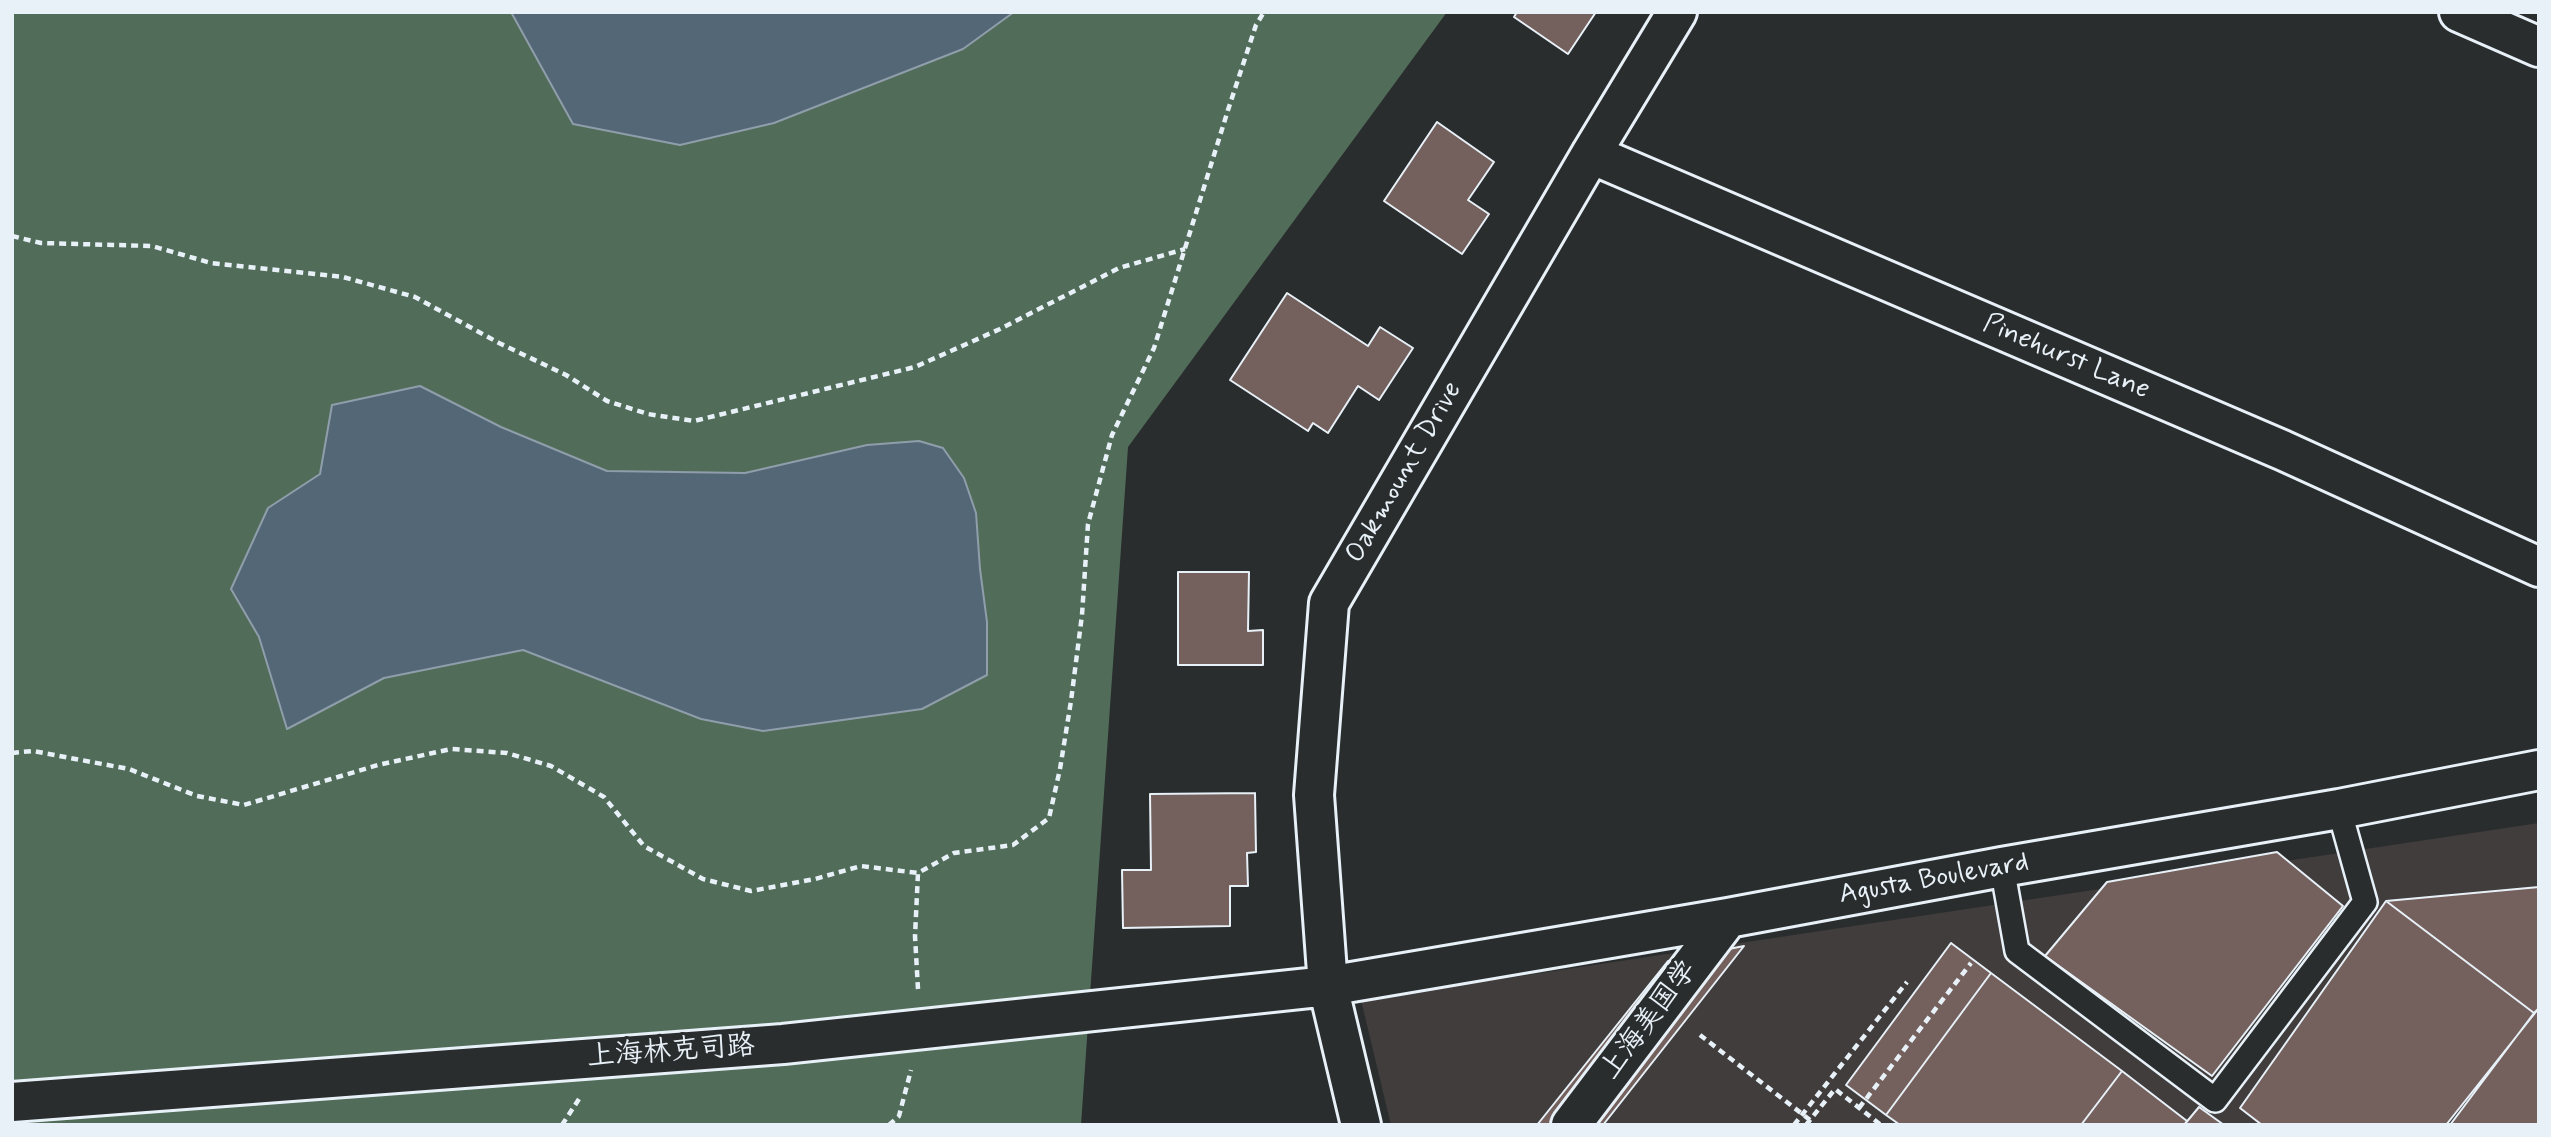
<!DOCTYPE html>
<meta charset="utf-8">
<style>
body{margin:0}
#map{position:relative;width:2551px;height:1137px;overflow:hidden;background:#2a2d2e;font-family:Mynerve,sans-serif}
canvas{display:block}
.frame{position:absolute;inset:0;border:14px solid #e8f1f8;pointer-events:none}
</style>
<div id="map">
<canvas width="2551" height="1137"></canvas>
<div class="frame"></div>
</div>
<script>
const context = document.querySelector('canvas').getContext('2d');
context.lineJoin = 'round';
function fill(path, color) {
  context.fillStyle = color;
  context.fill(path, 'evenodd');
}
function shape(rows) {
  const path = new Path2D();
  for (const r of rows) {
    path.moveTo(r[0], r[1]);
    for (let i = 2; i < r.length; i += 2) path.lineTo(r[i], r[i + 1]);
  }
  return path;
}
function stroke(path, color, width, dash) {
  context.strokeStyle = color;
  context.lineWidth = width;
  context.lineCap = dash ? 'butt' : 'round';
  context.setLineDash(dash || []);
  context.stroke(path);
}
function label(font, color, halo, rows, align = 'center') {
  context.font = font + ' Mynerve,"LXGW WenKai TC",sans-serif';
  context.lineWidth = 6;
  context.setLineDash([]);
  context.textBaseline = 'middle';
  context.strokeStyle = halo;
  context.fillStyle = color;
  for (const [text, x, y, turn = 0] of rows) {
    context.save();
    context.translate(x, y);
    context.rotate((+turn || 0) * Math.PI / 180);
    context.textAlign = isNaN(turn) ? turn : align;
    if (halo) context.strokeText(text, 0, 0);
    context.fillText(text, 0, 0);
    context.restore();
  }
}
fill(shape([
 [2539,823,2539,1125,1391,1125,1361,1000]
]), '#403d3c');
fill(shape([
 [12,12,1447,12,1128,447,1081,1125,12,1125]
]), '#526c5a');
const water = shape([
 [511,12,1014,12,963,49,774,123,680,145,573,124,511,12],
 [420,386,501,427,607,471,745,473,867,445,919,441,943,448,964,478,976,513,980,569,987,622,987,675,922,709,763,731,701,719,523,650,384,678,287,729,259,637,231,589,268,508,320,474,332,405,420,386]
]);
fill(water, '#536776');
stroke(water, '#8f9eaa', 2);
const building = shape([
 [1517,12,1596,12,1568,54,1514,17,1517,12],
 [1437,122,1494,162,1468,200,1489,214,1462,254,1384,201,1437,122],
 [1287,293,1368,346,1380,327,1413,348,1379,400,1358,386,1328,433,1313,423,1308,431,1230,380,1287,293],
 [1178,572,1249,572,1248,631,1263,630,1263,665,1178,665,1178,572],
 [1255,793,1256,852,1247,853,1248,886,1230,886,1230,926,1123,928,1122,870,1151,870,1150,794,1255,793],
 [2277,852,2343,906,2212,1076,2045,956,2107,882,2277,852],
 [2539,887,2539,1008,2534,1013,2386,901,2539,887],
 [2386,901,2534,1013,2450,1125,2262,1125,2240,1108,2386,901],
 [1951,943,1991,973,1886,1115,1846,1085,1951,943],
 [1744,946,1603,1125,1537,1125,1668,961,1744,946],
 [1991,973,2122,1071,2081,1125,1900,1125,1886,1115,1991,973],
 [2539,1008,2539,1125,2446,1125,2539,1008],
 [2122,1071,2187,1121,2184,1125,2081,1125,2122,1071],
 [2199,1107,2224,1125,2184,1125,2199,1107]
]);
fill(building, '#74615d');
stroke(building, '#e8f1f8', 2);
const service = shape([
 [2002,867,2017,951,2215,1100,2365,902,2339,809]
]);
const minor = shape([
 [2459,12,2539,47],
 [1591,154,2282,450,2539,567],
 [12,1102,783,1044,1328,986,1728,918,2002,867,2339,809,2539,770],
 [1361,1125,1328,986,1314,795,1329,603,1591,154,1677,12],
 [1571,1125,1728,918]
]);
stroke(service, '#e8f1f8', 28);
stroke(minor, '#e8f1f8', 44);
stroke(shape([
 [12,236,41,243,152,246,211,263,343,277,415,297,499,343,566,375,607,401,648,414,694,421,915,367,1000,329,1119,268,1185,249],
 [12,753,33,751,129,769,197,796,244,805,378,765,451,749,507,753,551,766,604,797,644,846,703,879,751,891,815,879,861,866,918,873],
 [918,989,915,936,918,873,954,853,1013,845,1049,818,1060,769,1071,701,1082,615,1088,524,1112,435,1154,348,1228,110,1256,25,1264,12],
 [1700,1035,1810,1120],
 [1859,1108,1971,963],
 [562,1125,579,1099],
 [889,1125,899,1116,911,1070],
 [1794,1125,1907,982],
 [1806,1125,1835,1089,1881,1125]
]), '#e8f1f8', 4.5, [7, 5]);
stroke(service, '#2a2d2e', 23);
stroke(minor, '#2a2d2e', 38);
label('28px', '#e8f1f8', '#2a2d2e', [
 ["Pinehurst Lane",2066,358,23],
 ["Oakmount Drive",1405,473,-60],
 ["Agusta Boulevard",1934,880,-10],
 ["上海美国学",1650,1021,-53],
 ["上海林克司路",671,1053,-4]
]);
</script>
